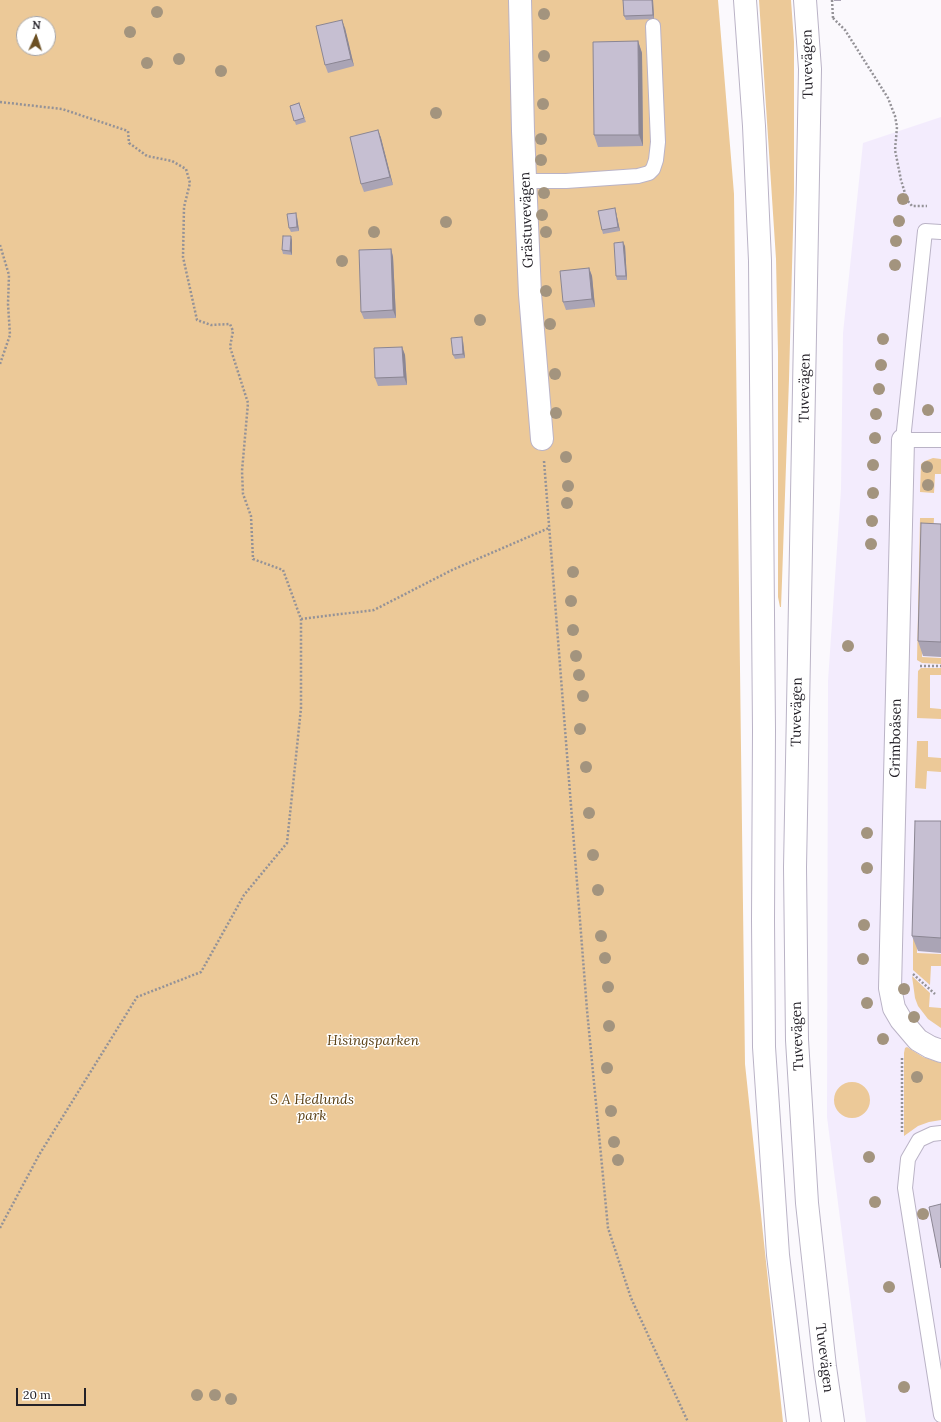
<!DOCTYPE html>
<meta charset="utf-8">
<style>
body{margin:0}
#map{position:relative;width:941px;height:1422px;overflow:hidden;background:#fbf9fd;font-family:Lora,serif}
canvas{display:block}
.north{position:absolute;left:16px;top:16px;width:40px;height:40px;box-sizing:border-box;background:#fff;border:1px solid #a7a6a9;border-radius:50%;rotate:3deg;font-size:11px;font-weight:700;line-height:16px;text-align:center;color:#242128}
.north::after{content:'';display:block;margin:auto;width:14px;height:18px;background:#6c5023;clip-path:polygon(50% 0,100% 100%,50% 72%,0 100%)}
.scale{position:absolute;left:16px;top:1388px;width:70px;height:18px;box-sizing:border-box;border:2px solid #242128;border-top:0;padding-left:5px;font-size:12px;line-height:14px;white-space:nowrap;color:#242128;-webkit-text-stroke:3px #fff;paint-order:stroke}
</style>
<div id="map">
<canvas width="941" height="1422"></canvas>
<div class="north">N</div>
<div class="scale">20 m</div>
</div>
<script>
const context = document.querySelector('canvas').getContext('2d');
context.lineJoin = 'round';
function fill(path, color) {
  context.fillStyle = color;
  context.fill(path, 'evenodd');
}
function shape(rows) {
  const path = new Path2D();
  for (const r of rows) {
    if (r.length === 3) {
      path.moveTo(r[0] + r[2], r[1]);
      path.arc(r[0], r[1], r[2], 0, 2 * Math.PI);
      continue;
    }
    path.moveTo(r[0], r[1]);
    for (let i = 2; i < r.length; i += 2) path.lineTo(r[i], r[i + 1]);
  }
  return path;
}
function stroke(path, color, width, dash) {
  context.strokeStyle = color;
  context.lineWidth = width;
  context.lineCap = dash ? 'butt' : 'round';
  context.setLineDash(dash || []);
  context.stroke(path);
}
function label(font, color, halo, rows, align = 'center') {
  context.font = font + ' Lora,serif';
  context.lineWidth = 3;
  context.setLineDash([]);
  context.textBaseline = 'middle';
  context.strokeStyle = halo;
  context.fillStyle = color;
  for (const [text, x, y, turn = 0] of rows) {
    context.save();
    context.translate(x, y);
    context.rotate((+turn || 0) * Math.PI / 180);
    context.textAlign = isNaN(turn) ? turn : align;
    if (halo) context.strokeText(text, 0, 0);
    context.fillText(text, 0, 0);
    context.restore();
  }
}
fill(shape([
 [941,117,941,1422,866,1422,827,1117,828,681,841,489,843,333,863,143]
]), '#f3ecfd');
fill(shape([
 [0,0,718,0,734,194,745,1064,783,1422,0,1422],
 [24,24,48,24,48,48,24,48],
 [759,0,791,0,794,42,794,192,789,379,782,581,781,607,780,607,778,597,778,353,776,259],
 [933,458,941,459,941,474,935,474,934,493,920,492,921,464,925,461],
 [920,518,934,518,933,536,925,536,922,657,941,658,941,664,922,663,917,660],
 [921,668,941,668,941,675,930,675,930,708,941,709,941,719,917,718,918,671],
 [917,741,928,741,928,757,941,758,941,772,927,771,926,789,915,788],
 [918,913,917,953,941,954,941,966,931,966,930,985,913,970,913,920],
 [912,976,930,993,929,1007,941,1008,941,1028,928,1019,918,1006,915,998],
 [907,1047,923,1057,941,1063,941,1120,929,1122,918,1126,904,1136,904,1053,905,1048],
 [852,1100,18]
]), '#ecc998');
const lane = shape([
 [526,181,566,181,638,176,649,173,653,169,656,160,658,142,653,26],
 [941,232,925,231,903,440,941,440],
 [941,1133,932,1134,919,1140,908,1159,905,1188,941,1415]
]);
const street = shape([
 [520,0,523,131,530,294,542,439],
 [903,440,890,988,894,1008,901,1020,918,1040,930,1047,941,1051]
]);
const secondary = shape([
 [745,0,754,126,760,261,764,730,763,920,764,1047,778,1255,798,1422],
 [805,0,810,69,795,867,797,1040,807,1203,825,1367,833,1422]
]);
stroke(lane, '#bab3c6', 16);
stroke(street, '#bab3c6', 24);
stroke(secondary, '#bab3c6', 24);
stroke(shape([
 [832,0,833,18],
 [833,18,845,30,888,98,895,116,897,127,895,150,901,180,907,200,912,206,927,206],
 [0,102,62,109,128,131,129,143,147,156,172,161,186,169,190,183,184,207,183,257,197,320,211,325,230,324,233,331,230,347,248,403,242,471,243,494,251,516,253,559,283,570,301,619,301,708,287,843,244,895,201,972,137,997,39,1155,0,1228],
 [0,245,9,275,8,304,10,335,0,364],
 [544,461,587,1010,608,1228,631,1298,688,1422],
 [301,619,374,610,452,570,549,528],
 [920,666,941,666],
 [913,974,935,994],
 [902,1132,902,1057]
]), '#949297', 2.5, [2, 2]);
stroke(lane, '#fff', 14);
stroke(street, '#fff', 22);
stroke(secondary, '#fff', 22);
context.fillStyle = '#a3947e';
for (const [x, y] of [
 [157,12],
 [544,14],
 [130,32],
 [544,56],
 [179,59],
 [147,63],
 [221,71],
 [543,104],
 [436,113],
 [541,139],
 [541,160],
 [544,193],
 [903,199],
 [542,215],
 [899,221],
 [446,222],
 [374,232],
 [546,232],
 [896,241],
 [342,261],
 [895,265],
 [546,291],
 [480,320],
 [550,324],
 [883,339],
 [881,365],
 [555,374],
 [879,389],
 [928,410],
 [556,413],
 [876,414],
 [875,438],
 [566,457],
 [873,465],
 [927,467],
 [928,485],
 [568,486],
 [873,493],
 [567,503],
 [872,521],
 [871,544],
 [573,572],
 [571,601],
 [573,630],
 [848,646],
 [576,656],
 [579,675],
 [583,696],
 [580,729],
 [586,767],
 [589,813],
 [867,833],
 [593,855],
 [867,868],
 [598,890],
 [864,925],
 [601,936],
 [605,958],
 [863,959],
 [608,987],
 [904,989],
 [867,1003],
 [914,1017],
 [609,1026],
 [883,1039],
 [607,1068],
 [917,1077],
 [611,1111],
 [614,1142],
 [869,1157],
 [618,1160],
 [875,1202],
 [923,1214],
 [889,1287],
 [904,1387],
 [197,1395],
 [215,1395],
 [231,1399]
]) {
  context.beginPath();
  context.arc(x, y, 6, 0, 2 * Math.PI);
  context.fill();
}
fill(shape([
 [623,0,653,0,654,19,626,20,624,16],
 [834,0,841,0,841,1,834,1],
 [345,28,354,66,328,73,325,65],
 [638,41,642,53,643,146,598,147,594,135],
 [299,103,306,122,296,125,290,106],
 [378,130,381,138,393,185,364,192,361,184],
 [616,212,620,231,603,234,602,230],
 [297,217,299,231,291,232,289,228],
 [292,240,292,255,283,254,282,250],
 [625,246,627,280,617,280,616,276],
 [391,249,393,257,396,318,364,319,361,312],
 [589,268,592,276,595,307,566,310,563,302],
 [463,341,465,358,455,359,453,355],
 [402,347,405,355,407,385,378,386,375,378],
 [941,524,941,657,923,656,918,641],
 [941,821,941,953,918,951,912,936]
]), '#aaa4b5');
fill(shape([
 [652,0,653,0,654,19,653,15],
 [342,20,345,28,354,66,351,59],
 [638,41,642,53,643,146,639,135],
 [378,130,381,138,393,185,390,177],
 [615,208,616,212,620,231,618,227],
 [296,213,297,217,299,231,297,227],
 [291,236,292,240,292,255,290,251],
 [623,242,625,246,627,280,626,276],
 [391,249,393,257,396,318,393,310],
 [589,268,592,276,595,307,592,299],
 [462,337,463,341,465,358,463,354],
 [402,347,405,355,407,385,404,377]
]), '#8b8693');
const building = shape([
 [623,0,652,0,653,15,624,16,623,0],
 [342,20,351,59,325,65,316,26,342,20],
 [638,41,639,135,594,135,593,42,638,41],
 [299,103,304,118,294,121,290,106,299,103],
 [378,130,390,177,361,184,350,137,378,130],
 [615,208,618,227,602,230,598,211,615,208],
 [296,213,297,227,289,228,287,214,296,213],
 [283,236,291,236,290,251,282,250,283,236],
 [623,242,626,276,616,276,614,243,623,242],
 [391,249,393,310,361,312,359,250,391,249],
 [589,268,592,299,563,302,560,271,589,268],
 [462,337,463,354,453,355,451,338,462,337],
 [402,347,404,377,375,378,374,348,402,347],
 [921,523,941,524,941,642,918,641,921,523],
 [915,821,941,821,941,938,912,936,915,821],
 [941,1204,941,1268,929,1207,941,1204]
]);
fill(building, '#c6bfd2');
stroke(building, '#8b8693', 1);
label('14px', '#242128', '#fff', [
 ["Tuvevägen",808,64,-91],
 ["Grästuvevägen",527,220,-92],
 ["Tuvevägen",805,388,-89],
 ["Tuvevägen",797,712,-89],
 ["Grimboåsen",896,738,-89],
 ["Tuvevägen",798,1036,-92],
 ["Tuvevägen",824,1358,83]
]);
label('italic 14px', '#5b4116', '#fff', [
 ["Hisingsparken",373,1041],
 ["S A Hedlunds",312,1100],
 ["park",312,1116]
]);
</script>
